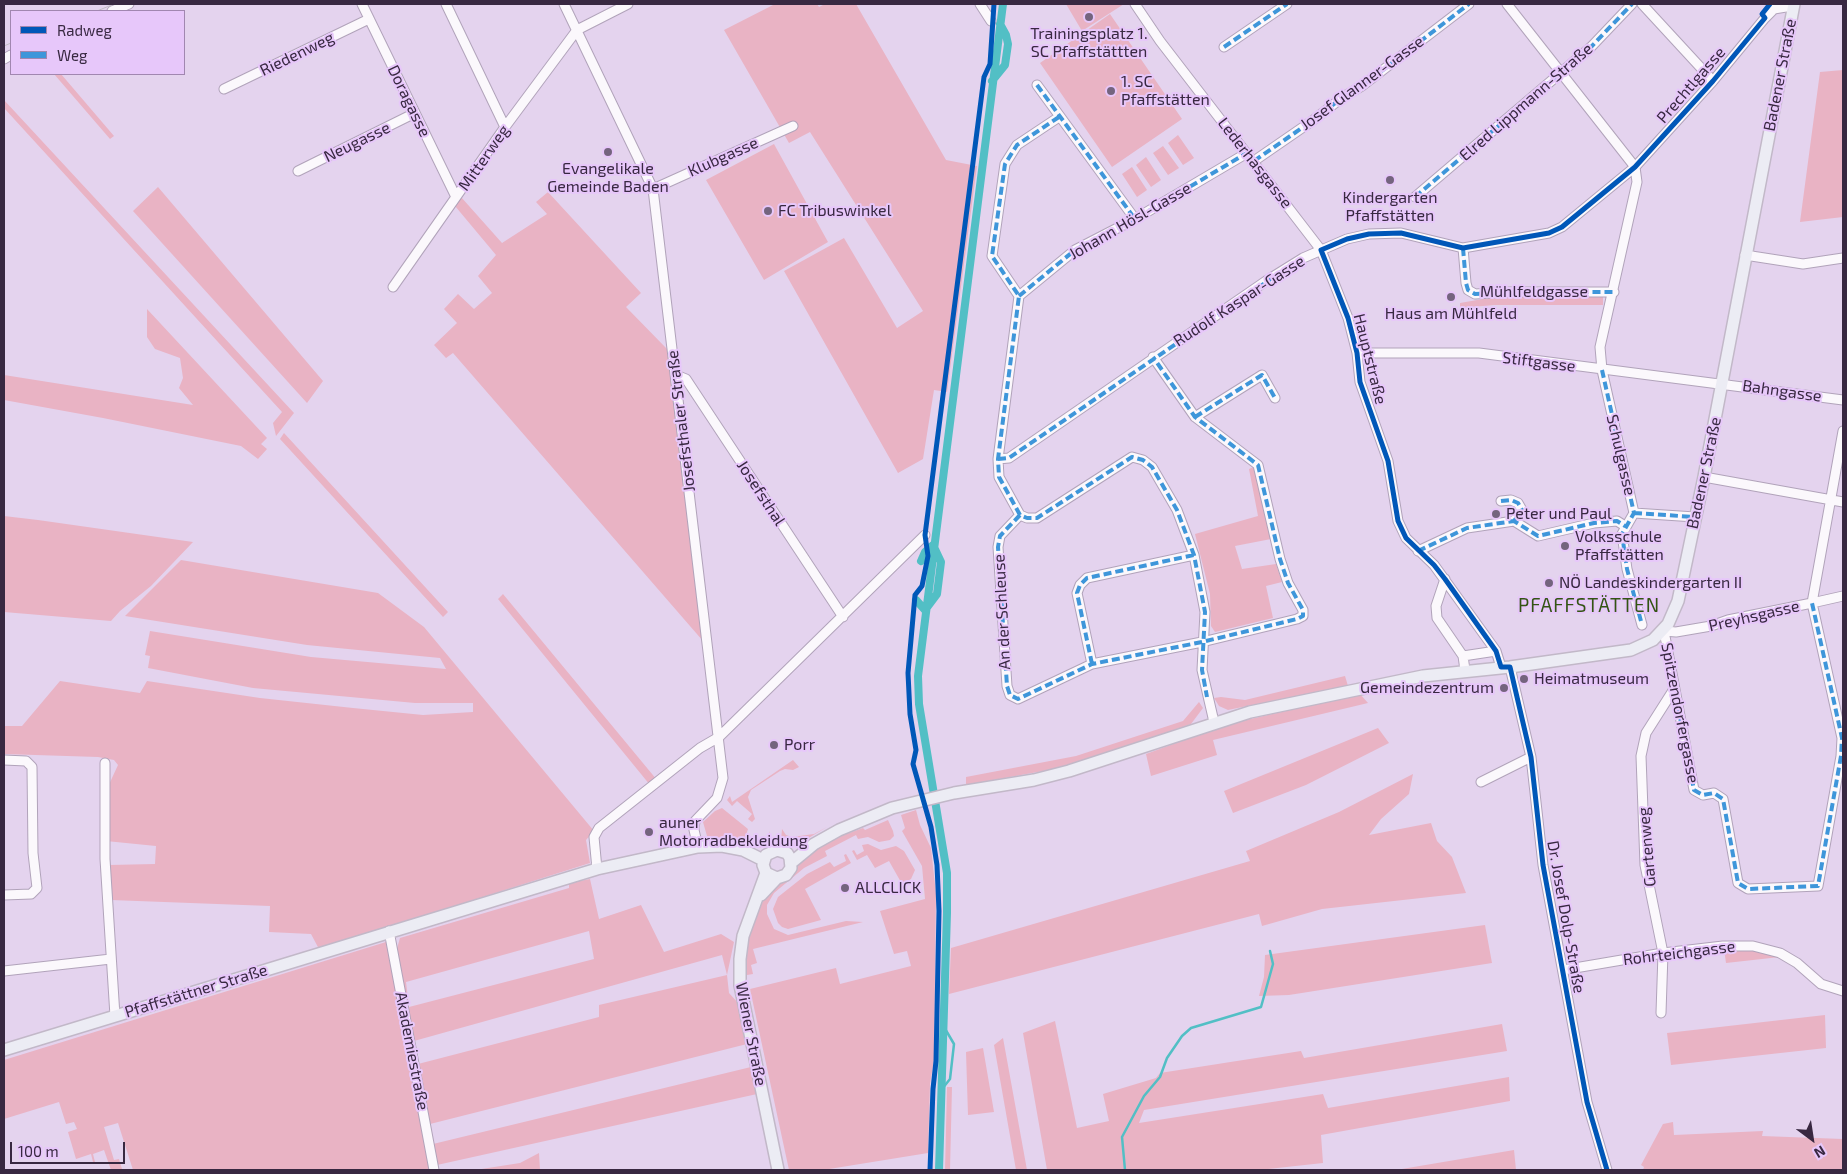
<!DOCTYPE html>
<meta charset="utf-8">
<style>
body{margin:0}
#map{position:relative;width:1847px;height:1174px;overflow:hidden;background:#e4d3ee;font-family:"Exo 2",sans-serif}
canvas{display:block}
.frame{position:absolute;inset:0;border:5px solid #382841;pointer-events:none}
.legend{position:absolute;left:10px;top:10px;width:175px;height:65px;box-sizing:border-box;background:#e7c7fa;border:1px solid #a187b0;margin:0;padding:6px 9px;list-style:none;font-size:15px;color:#382841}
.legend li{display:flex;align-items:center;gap:10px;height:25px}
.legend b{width:25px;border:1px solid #a187b0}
.north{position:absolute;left:1787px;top:1114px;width:50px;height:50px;-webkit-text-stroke:4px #e7c7fa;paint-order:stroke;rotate:149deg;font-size:14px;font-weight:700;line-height:20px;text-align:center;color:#382841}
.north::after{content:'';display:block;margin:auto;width:18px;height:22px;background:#382841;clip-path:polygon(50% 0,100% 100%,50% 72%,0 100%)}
.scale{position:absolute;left:10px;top:1142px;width:115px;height:22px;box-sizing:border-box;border:2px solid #382841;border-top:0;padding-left:6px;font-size:15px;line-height:18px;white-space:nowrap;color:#382841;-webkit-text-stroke:4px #e7c7fa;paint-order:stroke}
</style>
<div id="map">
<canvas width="1847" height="1174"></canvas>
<div class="frame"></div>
<ul class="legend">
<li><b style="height:6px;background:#0057b8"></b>Radweg</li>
<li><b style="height:6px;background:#3e96da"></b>Weg</li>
</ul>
<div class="north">N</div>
<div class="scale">100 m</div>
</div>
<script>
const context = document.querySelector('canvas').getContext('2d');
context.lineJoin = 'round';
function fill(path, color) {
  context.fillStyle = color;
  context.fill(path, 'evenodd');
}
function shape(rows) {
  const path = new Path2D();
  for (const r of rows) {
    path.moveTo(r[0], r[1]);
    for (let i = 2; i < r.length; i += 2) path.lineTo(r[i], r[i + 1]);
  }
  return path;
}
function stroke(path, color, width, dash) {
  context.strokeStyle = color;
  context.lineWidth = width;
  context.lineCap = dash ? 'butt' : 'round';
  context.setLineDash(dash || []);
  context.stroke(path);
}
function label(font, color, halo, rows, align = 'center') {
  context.font = font + ' "Exo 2",sans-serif';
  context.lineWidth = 4;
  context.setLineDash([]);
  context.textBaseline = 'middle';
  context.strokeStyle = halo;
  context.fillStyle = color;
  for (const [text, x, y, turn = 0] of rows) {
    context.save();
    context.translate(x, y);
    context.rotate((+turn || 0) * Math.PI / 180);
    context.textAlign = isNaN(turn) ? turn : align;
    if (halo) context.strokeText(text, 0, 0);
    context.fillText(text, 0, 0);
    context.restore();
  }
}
fill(shape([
 [775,4,817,4,819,7,825,4,856,4,946,160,977,166,947,392,934,390,923,459,898,473,784,271,844,238,897,328,923,311,810,132,789,143,724,30],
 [1066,4,1124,4,1082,31],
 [1110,14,1182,119,1112,167,1040,63],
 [1843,70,1843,217,1800,222,1820,72],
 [54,74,61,74,114,136,110,139],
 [4,100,294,413,276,436,273,423,282,412,4,108],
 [1178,135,1194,158,1183,165,1168,143],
 [774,144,828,242,764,280,706,180],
 [1163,146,1179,168,1168,175,1153,153],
 [1146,157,1161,180,1151,187,1136,165],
 [1132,167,1147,190,1137,197,1122,174],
 [158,187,323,381,307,403,133,211],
 [548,192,641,293,626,307,667,349,703,641,453,353,446,358,434,345,457,323,444,309,458,294,474,309,492,293,478,276,496,255,455,206,461,197,502,243,547,214,536,202],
 [1603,295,1603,305,1494,305,1460,308,1460,303,1500,296],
 [147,309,267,438,261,444,267,449,258,459,241,446,103,418,4,400,4,375,193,405,179,388,183,378,180,358,155,349,147,337],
 [284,433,448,612,443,617,280,439],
 [1256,466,1271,539,1235,546,1242,569,1276,564,1282,582,1266,586,1273,618,1215,632,1211,626,1210,594,1195,534,1258,516,1249,469],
 [4,516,38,520,193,542,151,586,120,611,111,621,4,612],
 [181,560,378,593,424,627,594,831,586,840,590,863,319,949,311,934,269,932,270,906,111,900,109,865,155,864,156,846,106,841,100,804,118,765,114,760,98,757,4,754,4,726,22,726,60,681,140,693,147,681,260,698,353,708,423,715,473,712,473,703,415,703,253,688,148,668,150,656,145,655,150,631,311,657,446,669,440,658,307,645,125,616],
 [503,594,657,780,650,785,498,599],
 [1345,676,1348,686,1279,703,1252,705,1228,710,1219,706,1214,698,1221,697,1245,700],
 [1360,694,1368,703,1213,740,1217,755,1151,776,1146,754,1206,732,1246,720],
 [1199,702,1203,708,1191,724,1101,756,1054,769,966,785,966,777,1076,756,1183,721],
 [1378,728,1389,743,1306,785,1233,813,1224,791],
 [793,760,799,767,793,770,785,769,780,771,751,790,748,797,755,819,752,822,748,819,752,814,737,801,732,806,727,800,730,796,732,802],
 [1413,774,1409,794,1381,819,1369,835,1431,823,1437,841,1452,857,1466,893,1322,909,1262,926,1259,914,949,994,951,948,1250,861,1246,851,1339,812],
 [722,808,748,829,746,835,765,842,770,831,768,843,761,848,735,840,707,836,703,822,715,811],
 [916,810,920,825,931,848,936,894,934,1060,930,1084,928,1153,823,1170,789,1170,750,989,836,968,840,984,911,966,907,951,894,954,880,911,925,899,922,866,902,831,905,828,901,815],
 [888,820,893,831,894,836,890,840,879,842,868,837,858,839,856,835,825,851,827,856,804,868,774,893,767,905,767,914,774,929,788,935,846,921,863,922,753,949,757,963,751,965,753,974,747,975,744,964,746,947,751,927,765,897,777,884,790,876,799,863,822,845,838,837,863,828,865,830],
 [827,827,795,846,786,845,781,840,782,829,786,835,792,837,814,834],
 [868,844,881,850,896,846,904,851,915,870,911,879,902,884,889,861,875,868,867,855,857,860,852,851,854,850,857,855,864,851,862,845],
 [846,854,851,863,805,889,821,920,788,929,782,927,778,923,773,909,778,897,807,874,830,862,834,867,846,861,844,855],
 [590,879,599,919,641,905,664,952,721,934,734,942,727,975,729,993,740,1005,747,1044,430,1124,418,1064,599,1017,599,1005,727,975,722,955,414,1041,396,952,400,938,569,888,569,883],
 [589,931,594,959,409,1007,406,982],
 [1485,925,1492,963,1289,995,1259,996,1264,977,1265,955],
 [386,942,430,1170,133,1170,118,1123,104,1127,114,1160,119,1159,122,1169,111,1170,104,1150,93,1154,95,1162,93,1162,91,1154,76,1159,68,1132,77,1129,74,1122,66,1124,59,1102,4,1119,4,1060],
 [1752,948,1780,957,1726,963,1724,949],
 [1825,1015,1826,1048,1671,1065,1667,1033],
 [1055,1021,1077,1128,1109,1121,1103,1094,1156,1078,1160,1073,1301,1051,1304,1058,1502,1024,1507,1051,1144,1110,1139,1123,1323,1094,1328,1108,1509,1077,1510,1101,1321,1135,1323,1163,1259,1170,1047,1170,1023,1033],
 [1003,1038,1027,1170,1016,1170,994,1045],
 [983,1048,994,1112,968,1115,966,1052],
 [751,1067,757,1094,437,1165,433,1144],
 [947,1087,952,1087,950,1170,945,1170],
 [1673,1122,1674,1135,1763,1131,1762,1136,1843,1139,1843,1170,1643,1170,1644,1167,1641,1165,1663,1124],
 [1514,1150,1516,1170,1396,1170],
 [539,1153,540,1170,475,1170,520,1163]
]), '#e9b3c4');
stroke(shape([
 [942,1089,950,1079,954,1044,944,1027],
 [1125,1170,1122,1137,1144,1096,1160,1077,1167,1058,1182,1036,1191,1028,1261,1007,1273,964,1270,951]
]), '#52bfc5', 2.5);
stroke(shape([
 [992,81,1005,65,1008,44,1006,35,1000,24],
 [916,600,925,610,937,594,941,562,933,545,925,552,921,561],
 [939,1170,947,913,947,873,919,704,918,676,1003,4]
]), '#52bfc5', 8);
const minor = shape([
 [362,4,456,197],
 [446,4,505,127],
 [564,4,653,189,723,778,717,798,695,821,694,830,698,847],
 [980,4,991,21],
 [1135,4,1160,41,1321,250,1348,318,1357,353,1360,382,1388,461,1398,521,1406,538,1434,565,1496,651,1501,667],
 [1507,4,1635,167],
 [1642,4,1713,81],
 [112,11,129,4],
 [1224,47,1287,4],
 [4,59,11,55],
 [1037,85,1135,219],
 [224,89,369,19],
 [1059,117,1017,145,1005,164,992,256,1019,296,998,459,999,477,1020,515,1027,518,1037,518,1132,457,1143,460,1152,467,1177,510,1194,555,1205,612,1202,670,1214,722],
 [1254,161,1312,121,1343,97,1362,86,1469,4],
 [1635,167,1637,182,1600,347,1602,370,1634,513,1622,534,1627,569,1642,625],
 [298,171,415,113],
 [653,189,793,126],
 [1415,197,1591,47,1632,4],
 [1463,248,1466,283,1468,290,1475,294,1511,292,1614,292],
 [1745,255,1803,264,1843,258],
 [393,287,505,127,577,30,628,4],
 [1019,296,1075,250,1135,219,1247,153],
 [1357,353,1479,353,1843,400],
 [676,375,686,379,843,617],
 [1195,417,1262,375,1275,398],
 [1843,431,1812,603,1842,738,1841,756,1818,886,1748,889,1738,883,1723,799,1714,793,1703,795,1694,790,1664,631,1676,632,1711,626,1728,620,1812,603,1843,596],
 [998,459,1009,458,1266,281,1303,258,1347,239,1369,234,1401,233,1463,248,1549,233,1562,227,1635,167,1713,81,1765,18,1774,9,1792,6],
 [1704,477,1843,502],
 [1501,501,1511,500,1518,503,1522,510,1514,521,1538,536,1594,523,1617,521,1625,526],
 [1634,513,1695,517],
 [1020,515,1000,536,998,547,1007,686,1010,695,1018,699,1092,664,1202,642,1297,619,1303,616,1303,610,1288,583,1280,559,1258,465,1195,417,1153,357],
 [1418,551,1467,528,1514,521],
 [1445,579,1436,606,1437,618,1463,656,1465,670],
 [1463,656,1496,651],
 [1092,664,1077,593,1080,585,1087,578,1194,555],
 [1510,667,1531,757,1543,865,1587,1102,1607,1170],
 [4,760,26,761,32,767,33,853,37,888,31,894,4,895],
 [105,763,105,859,115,1016],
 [1481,782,1531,757],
 [597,869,594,837,599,828,700,748,719,737,925,535],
 [389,931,434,1170],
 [1563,970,1663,953,1723,946,1753,946,1780,953,1797,963,1821,984,1843,991],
 [4,971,111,959],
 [1661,1013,1663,953,1645,865,1641,756,1646,733,1674,689]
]);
const major = shape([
 [791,863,814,844,839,830,892,808,954,793,1034,780,1069,771,1250,712,1423,676,1510,667,1631,650,1653,640,1668,624,1678,601,1704,477,1794,4],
 [766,873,743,936,740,959,740,985,778,1170],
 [761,895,777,878,786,875,791,868,790,858,787,853,777,850,766,855,763,865,766,873,777,878],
 [4,1050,597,869,698,847,722,846,743,850,763,860]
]);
stroke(minor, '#b1a3ba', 11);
stroke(major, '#c2b8c8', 14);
stroke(minor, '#fbf8fc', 9);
stroke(major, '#ececf4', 11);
stroke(shape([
 [97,11,114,4],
 [4,46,11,43]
]), '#c2bec5', 1);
stroke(shape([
 [1224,47,1287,4],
 [1037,85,1135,219],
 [1059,117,1017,145,1005,164,992,256,1019,296,998,459,999,477,1020,515,1027,518,1037,518,1132,457,1143,460,1152,467,1177,510,1194,555,1205,612,1202,670,1207,697],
 [1254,161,1312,121,1343,97,1362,86,1469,4],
 [1415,197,1591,47,1632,4],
 [1463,248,1466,283,1468,290,1475,294,1511,292,1614,292],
 [1019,296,1075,250,1135,219,1247,153],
 [1602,370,1634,513,1622,534,1627,569,1642,625],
 [1195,417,1262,375,1275,398],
 [998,459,1009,458,1281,272],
 [1501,501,1511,500,1518,503,1522,510,1514,521,1538,536,1594,523,1617,521,1625,526],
 [1634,513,1695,517],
 [1020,515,1000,536,998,547,1007,686,1010,695,1018,699,1092,664,1202,642,1297,619,1303,616,1303,610,1288,583,1280,559,1258,465,1195,417,1153,357],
 [1418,551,1467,528,1514,521],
 [1092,664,1077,593,1080,585,1087,578,1194,555],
 [1678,707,1694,790,1703,795,1714,793,1723,799,1738,883,1748,889,1818,886,1841,756,1842,738,1812,603]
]), '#3e96da', 4, [8, 4]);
stroke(shape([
 [930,1170,933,1089,936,1061,939,911,937,865,931,827,913,764,916,750,910,714,908,673,915,595,922,586,928,556,925,535,984,77,990,64,994,4],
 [1607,1170,1587,1102,1543,865,1531,757,1510,667,1501,667,1496,651,1445,579,1434,565,1406,538,1398,521,1388,461,1360,382,1357,353,1348,318,1321,250,1347,239,1369,234,1401,233,1463,248,1549,233,1562,227,1635,167,1713,81,1765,18,1762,14,1770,4]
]), '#0057b8', 5);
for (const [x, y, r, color] of [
 [1089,17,5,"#74647e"],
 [1111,91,5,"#74647e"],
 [608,152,5,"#74647e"],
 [1390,180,5,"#74647e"],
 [768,211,5,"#74647e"],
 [1451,297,5,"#74647e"],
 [1496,514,5,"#74647e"],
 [1565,546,5,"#74647e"],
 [1549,583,5,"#74647e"],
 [1524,679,5,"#74647e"],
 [1504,688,5,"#74647e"],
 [774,745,5,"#74647e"],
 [649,832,5,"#74647e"],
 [845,888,5,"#74647e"]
]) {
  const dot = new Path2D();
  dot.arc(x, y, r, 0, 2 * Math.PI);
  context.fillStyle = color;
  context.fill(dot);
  stroke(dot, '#e7c7fa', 2);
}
label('16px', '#382841', '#e7c7fa', [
 ["Trainingsplatz 1.",1089,34,"center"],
 ["SC Pfaffstättten",1089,52,"center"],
 ["1. SC",1121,82],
 ["Pfaffstätten",1121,100],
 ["Evangelikale",608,169,"center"],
 ["Gemeinde Baden",608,187,"center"],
 ["Kindergarten",1390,198,"center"],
 ["Pfaffstätten",1390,216,"center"],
 ["FC Tribuswinkel",778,211],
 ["Haus am Mühlfeld",1451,314,"center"],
 ["Peter und Paul",1506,514],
 ["Volksschule",1575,537],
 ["Pfaffstätten",1575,555],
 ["NÖ Landeskindergarten II",1559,583],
 ["Heimatmuseum",1534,679],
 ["Gemeindezentrum",1494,688,"right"],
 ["Porr",784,745],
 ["auner",659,823],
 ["Motorradbekleidung",659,841],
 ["ALLCLICK",855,888]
], 'left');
label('16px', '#382841', '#e7c7fa', [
 ["Riedenweg",297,54,-26],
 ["Badener Straße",1780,75,-79],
 ["Josef Glanner-Gasse",1362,83,-36],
 ["Prechtlgasse",1691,85,-49],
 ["Doragasse",409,101,64],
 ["Elred Lippmann-Straße",1526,102,-41],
 ["Neugasse",357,142,-26],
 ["Klubgasse",723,157,-24],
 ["Mitterweg",484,158,-55],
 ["Lederhasgasse",1255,163,52],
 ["Johann Hösl-Gasse",1130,221,-30],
 ["Mühlfeldgasse",1534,292],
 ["Rudolf Kaspar-Gasse",1239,301,-33],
 ["Hauptstraße",1370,359,76],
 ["Stiftgasse",1539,362,7],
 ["Bahngasse",1782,391,8],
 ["Josefsthaler Straße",681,421,-97],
 ["Schulgasse",1621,455,77],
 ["Badener Straße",1704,473,-78],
 ["Josefsthal",761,493,57],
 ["An der Schleuse",1002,612,-93],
 ["Preyhsgasse",1754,616,-13],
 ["Spitzendorfergasse",1680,713,79],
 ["Gartenweg",1647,847,-95],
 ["Dr. Josef Dolp-Straße",1566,917,80],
 ["Rohrteichgasse",1679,953,-7],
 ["Pfaffstättner Straße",196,991,-17],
 ["Wiener Straße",751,1034,79],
 ["Akademiestraße",412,1051,79]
]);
context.letterSpacing = '1px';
label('19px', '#335413', '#e7c7fa', [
 ["PFAFFSTÄTTEN",1589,606]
]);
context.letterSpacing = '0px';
</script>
